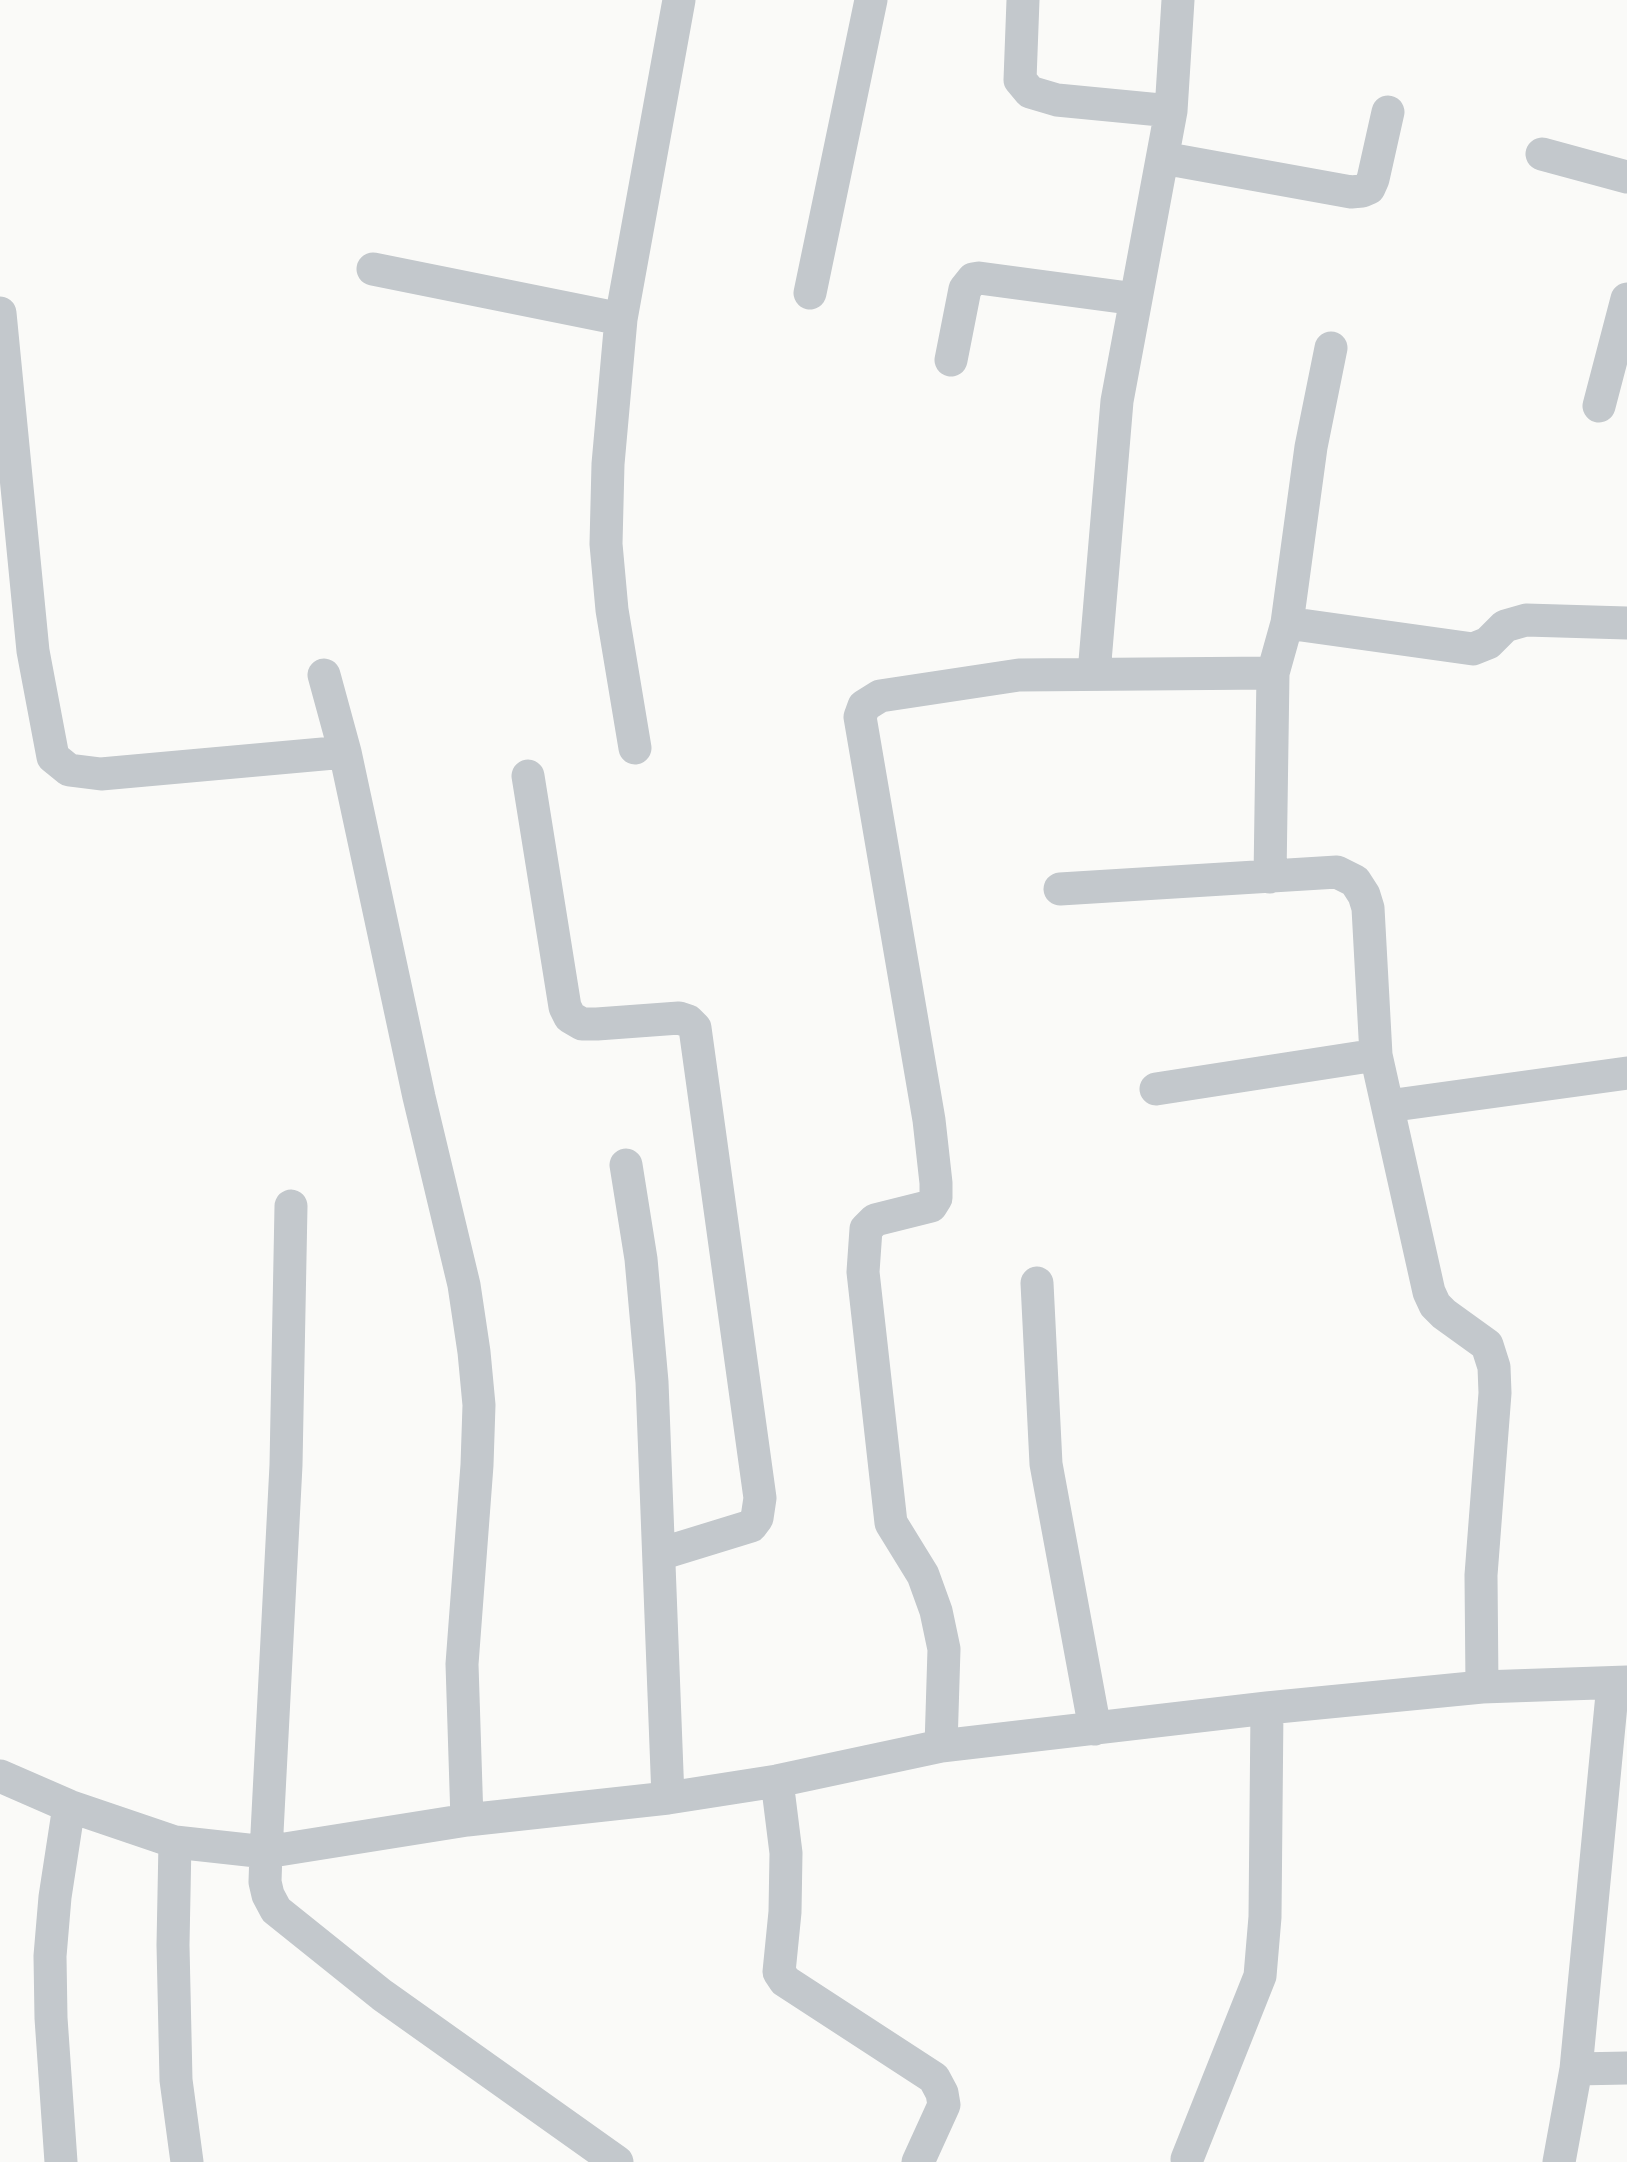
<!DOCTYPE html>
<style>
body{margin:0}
canvas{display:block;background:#fafaf8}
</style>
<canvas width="1627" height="2162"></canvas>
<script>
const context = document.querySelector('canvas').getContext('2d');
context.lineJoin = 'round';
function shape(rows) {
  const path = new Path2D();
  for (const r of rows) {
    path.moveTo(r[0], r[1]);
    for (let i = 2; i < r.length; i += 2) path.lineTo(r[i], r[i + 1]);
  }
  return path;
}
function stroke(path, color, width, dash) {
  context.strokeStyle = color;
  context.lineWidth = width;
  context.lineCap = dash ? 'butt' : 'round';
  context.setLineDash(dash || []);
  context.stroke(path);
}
stroke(shape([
 [1023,0,1020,80,1030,92,1057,100,1171,111],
 [1542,154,1627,177],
 [1163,158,1351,192,1362,191,1369,188,1373,179,1388,112],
 [373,269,621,319],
 [810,293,871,0],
 [0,313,33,651,53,757,69,770,101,774,345,752],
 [951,360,965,289,973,279,979,278,1136,299],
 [1599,406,1627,299],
 [1287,623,1473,649,1488,643,1505,626,1526,620,1627,623],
 [1094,673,1117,401,1171,111,1178,0],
 [324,675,345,752,419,1097,464,1285,474,1352,479,1405,477,1465,462,1664,467,1820],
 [635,748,612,610,606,544,608,464,621,319,679,0],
 [528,776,565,1007,570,1017,582,1024,597,1024,679,1018,688,1021,695,1028,760,1498,757,1518,751,1526,660,1554],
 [1270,877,1273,673,1287,623,1311,447,1331,348],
 [1060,889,1337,872,1355,881,1364,895,1368,908,1376,1055,1429,1292,1435,1305,1444,1314,1487,1345,1494,1367,1495,1393,1481,1575,1482,1687],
 [1156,1089,1376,1055],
 [1388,1106,1627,1073],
 [626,1165,641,1259,652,1382,668,1798],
 [291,1206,286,1465,266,1852,265,1882,268,1895,276,1910,382,1995,617,2162],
 [1037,1283,1046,1464,1095,1729],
 [941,1746,944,1649,936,1611,923,1575,891,1523,863,1272,866,1229,875,1220,931,1206,936,1198,936,1183,929,1120,860,717,864,706,880,696,1019,675,1273,673],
 [0,1776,69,1806,175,1842,266,1852,467,1820,668,1798,777,1781,941,1746,1267,1708,1482,1687,1627,1682],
 [777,1781,786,1853,785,1912,779,1972,785,1981,934,2078,942,2093,944,2105,918,2162],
 [175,1842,173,1945,176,2080,187,2162],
 [1576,2069,1627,2068],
 [1187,2159,1260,1976,1265,1917,1267,1708],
 [61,2162,51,2018,50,1956,55,1897,69,1806],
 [1559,2162,1576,2069,1613,1684]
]), '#c3c8cc', 33);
</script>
